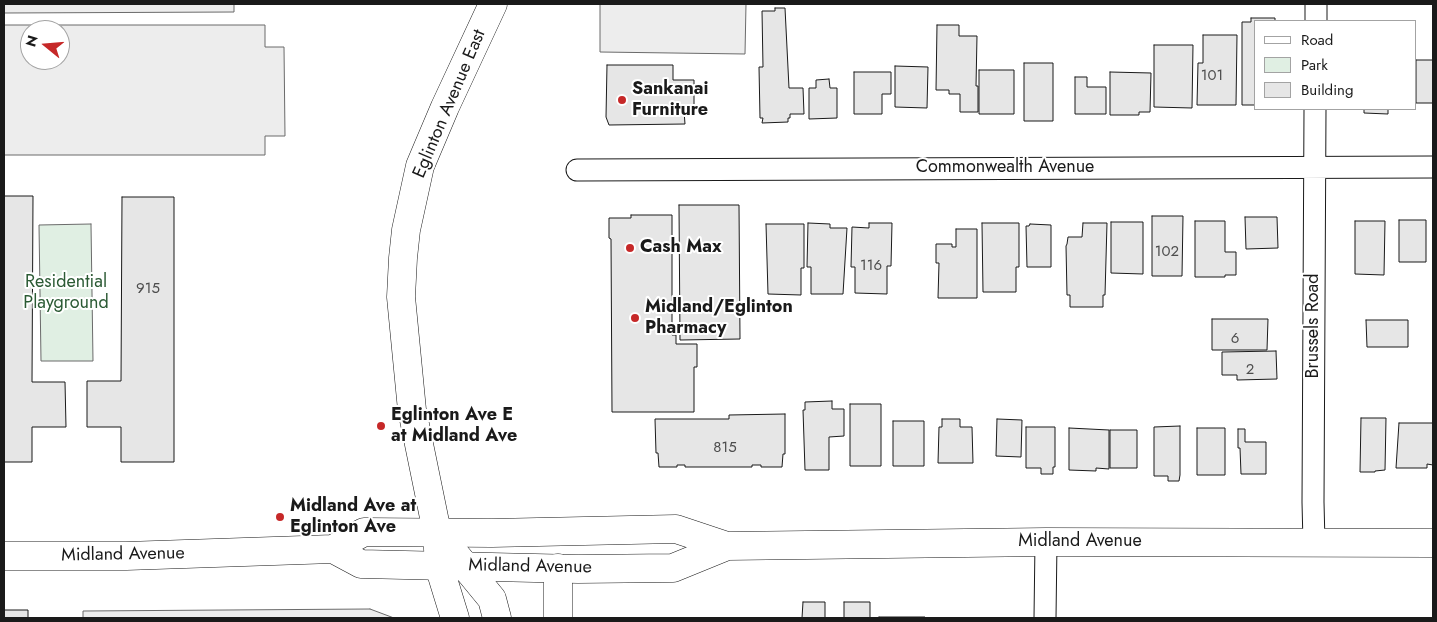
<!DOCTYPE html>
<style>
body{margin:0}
#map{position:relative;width:1437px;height:622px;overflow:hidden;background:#fff;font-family:Jost,sans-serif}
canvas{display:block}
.frame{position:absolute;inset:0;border:5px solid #1a1a1a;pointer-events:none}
.legend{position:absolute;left:1254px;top:20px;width:162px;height:90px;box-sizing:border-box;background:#fff;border:1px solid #a3a3a3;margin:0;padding:6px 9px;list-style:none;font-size:15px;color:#1a1a1a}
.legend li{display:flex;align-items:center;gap:10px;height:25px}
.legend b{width:25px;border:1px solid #a3a3a3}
.north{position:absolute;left:20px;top:20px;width:50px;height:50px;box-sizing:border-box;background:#fff;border:1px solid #a3a3a3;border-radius:50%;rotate:287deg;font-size:14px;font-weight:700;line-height:20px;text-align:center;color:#1a1a1a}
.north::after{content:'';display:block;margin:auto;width:18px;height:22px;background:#c62828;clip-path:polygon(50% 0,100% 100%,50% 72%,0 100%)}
</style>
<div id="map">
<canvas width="1437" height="622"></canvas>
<div class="frame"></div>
<ul class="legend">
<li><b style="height:6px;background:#fff"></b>Road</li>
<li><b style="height:14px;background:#e0efe3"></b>Park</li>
<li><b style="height:14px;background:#e6e6e6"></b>Building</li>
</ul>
<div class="north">N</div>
</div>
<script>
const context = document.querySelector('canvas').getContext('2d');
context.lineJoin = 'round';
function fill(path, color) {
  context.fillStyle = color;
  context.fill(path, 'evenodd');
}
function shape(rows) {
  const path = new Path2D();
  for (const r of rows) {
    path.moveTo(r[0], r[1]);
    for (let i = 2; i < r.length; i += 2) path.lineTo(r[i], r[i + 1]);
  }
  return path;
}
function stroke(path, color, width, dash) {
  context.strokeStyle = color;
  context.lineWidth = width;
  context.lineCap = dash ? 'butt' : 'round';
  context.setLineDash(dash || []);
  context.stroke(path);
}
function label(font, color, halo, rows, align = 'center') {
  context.font = font + ' Jost,sans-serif';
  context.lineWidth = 4;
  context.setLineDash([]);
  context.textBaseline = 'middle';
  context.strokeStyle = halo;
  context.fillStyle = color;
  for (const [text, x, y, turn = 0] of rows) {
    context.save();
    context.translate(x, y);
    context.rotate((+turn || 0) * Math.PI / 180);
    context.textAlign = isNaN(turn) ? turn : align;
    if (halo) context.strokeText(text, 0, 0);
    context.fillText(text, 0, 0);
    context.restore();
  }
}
const green = shape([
 [91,224,93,361,41,361,39,225,91,224]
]);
fill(green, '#e0efe3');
stroke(green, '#6a6a6a', 1);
const parking = shape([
 [4,4,234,4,234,12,4,13,4,4],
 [600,4,746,4,745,54,600,52,600,4],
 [4,25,265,25,265,47,284,47,285,136,265,136,265,155,4,155,4,25],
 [30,30,60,30,60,60,30,60,30,30],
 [370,609,394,618,83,618,83,611,370,609]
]);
fill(parking, '#ededed');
stroke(parking, '#6a6a6a', 1);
const building = shape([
 [775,8,785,8,789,88,803,88,804,114,790,114,790,118,788,118,788,122,762,123,763,118,760,118,759,67,763,67,762,11,775,11,775,8],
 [1251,18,1275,18,1275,21,1256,21,1256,105,1242,105,1242,22,1251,22,1251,18],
 [937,25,959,25,959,36,977,36,976,86,978,86,978,112,960,112,960,94,949,94,949,90,936,90,937,25],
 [1203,35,1237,35,1236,105,1197,105,1198,63,1203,63,1203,35],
 [1154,45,1193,45,1192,108,1154,107,1154,45],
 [1416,60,1433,60,1433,103,1416,103,1416,60],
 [1024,63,1053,63,1053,121,1024,121,1024,63],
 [607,65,673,65,673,80,694,80,694,110,684,111,685,124,609,125,606,117,607,65],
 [895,66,928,67,927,108,895,107,895,66],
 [979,70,1014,70,1014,114,979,114,979,70],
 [854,72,891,72,891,94,882,94,882,114,854,114,854,72],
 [1110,72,1151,73,1150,112,1139,112,1139,115,1110,115,1110,72],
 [1075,77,1087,77,1087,87,1106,87,1106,114,1075,114,1075,77],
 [829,79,830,88,837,88,837,118,809,119,809,88,816,88,816,80,829,79],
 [1364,109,1388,109,1388,114,1364,113,1364,109],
 [4,196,33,196,32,382,65,382,66,427,32,427,32,462,4,462,4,196],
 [122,197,174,197,174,462,121,462,121,427,87,427,87,381,121,381,122,197],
 [679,205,739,205,740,339,680,340,679,205],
 [631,215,672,215,672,335,676,335,676,344,697,344,697,367,694,367,694,412,612,412,611,239,609,238,609,218,631,218,631,215],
 [1152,216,1183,216,1182,276,1152,276,1152,216],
 [1245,217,1277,217,1278,248,1246,249,1245,217],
 [1399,220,1426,220,1426,262,1399,262,1399,220],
 [1195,221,1225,221,1225,252,1236,252,1236,275,1225,275,1225,277,1195,277,1195,221],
 [1355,221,1385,221,1384,275,1355,274,1355,221],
 [1111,222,1143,222,1143,274,1111,273,1111,222],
 [808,223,830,224,830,228,847,228,843,294,811,294,811,267,807,267,808,223],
 [869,223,892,223,891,266,887,266,887,294,855,293,855,267,851,267,852,227,869,228,869,223],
 [982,223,1019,223,1019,267,1016,267,1016,292,983,292,982,223],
 [1083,223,1107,223,1105,295,1103,295,1103,307,1070,307,1070,295,1067,295,1066,246,1067,244,1068,237,1082,237,1083,223],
 [766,224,804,224,804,268,801,268,801,295,768,294,766,224],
 [1030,224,1051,225,1051,267,1027,267,1026,226,1029,226,1030,224],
 [956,229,977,229,977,298,938,298,939,263,936,263,936,244,952,244,952,247,956,247,956,229],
 [1212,319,1268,319,1267,350,1212,350,1212,319],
 [1366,320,1408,320,1408,347,1367,347,1366,320],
 [1276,351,1277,379,1237,380,1237,375,1222,375,1222,352,1276,351],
 [832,401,832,409,844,409,844,436,829,437,829,470,805,470,803,410,805,410,805,402,832,401],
 [850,404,881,404,881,466,850,466,850,404],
 [785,414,785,454,783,454,782,467,761,467,761,465,752,465,752,467,685,467,685,465,677,465,677,467,659,467,658,453,656,453,655,419,729,419,729,415,785,414],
 [1361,418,1386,418,1385,470,1375,471,1375,472,1360,472,1361,418],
 [942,419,960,419,960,427,972,427,973,463,938,463,939,427,942,427,942,419],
 [997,419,1022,420,1021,457,996,456,997,419],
 [893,421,924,421,924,466,893,466,893,421],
 [1399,423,1433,423,1433,465,1427,464,1427,468,1396,468,1399,423],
 [1180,426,1180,475,1179,481,1168,481,1168,476,1154,476,1154,427,1180,426],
 [1026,427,1055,427,1055,467,1053,467,1053,474,1041,474,1041,468,1026,468,1026,427],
 [1069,428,1109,430,1109,469,1096,468,1096,471,1069,470,1069,428],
 [1197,428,1225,428,1225,475,1197,475,1197,428],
 [1238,429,1245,429,1245,442,1266,442,1266,474,1241,474,1240,448,1238,448,1238,429],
 [1110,430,1137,430,1137,468,1110,468,1110,430],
 [803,602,825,602,825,618,802,618,803,602],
 [844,602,870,602,870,618,844,618,844,602],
 [4,610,28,610,28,618,4,618,4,610],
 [879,617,925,617,925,618,879,618,879,617]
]);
fill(building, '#e6e6e6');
stroke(building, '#1a1a1a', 1);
const street = shape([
 [1316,21,1316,4],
 [577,170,1433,167],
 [1314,543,1313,502,1315,109],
 [1045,618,1046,542]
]);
const secondary = shape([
 [333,549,361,564,578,569,673,568,727,546],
 [4,556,126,556,333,549,364,532,492,533,676,529,727,546,1046,542,1433,543]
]);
const primary = shape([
 [437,532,492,599,497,618],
 [558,568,558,618],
 [455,618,439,566,437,532,412,410,401,297,403,258,406,230,420,166,445,107,493,4]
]);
stroke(street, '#1a1a1a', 23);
stroke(secondary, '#1a1a1a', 29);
stroke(primary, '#1a1a1a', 29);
stroke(street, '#fff', 21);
stroke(secondary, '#fff', 28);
stroke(primary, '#fff', 28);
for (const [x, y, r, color] of [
 [622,100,5,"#c62828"],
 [630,248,5,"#c62828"],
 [635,318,5,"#c62828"],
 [381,426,5,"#c62828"],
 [280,517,5,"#c62828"]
]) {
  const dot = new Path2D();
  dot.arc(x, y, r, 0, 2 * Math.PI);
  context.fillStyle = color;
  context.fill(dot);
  stroke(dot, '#fff', 2);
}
label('15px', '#4d4d4d', null, [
 ["101",1212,76],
 ["102",1167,252],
 ["116",871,266],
 ["915",148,289],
 ["6",1235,339],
 ["2",1250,370],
 ["815",725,448]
]);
label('bold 18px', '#1a1a1a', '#fff', [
 ["Sankanai",632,90],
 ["Furniture",632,111],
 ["Cash Max",640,248],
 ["Midland/Eglinton",645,308],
 ["Pharmacy",645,329],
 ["Eglinton Ave E",391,416],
 ["at Midland Ave",391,437],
 ["Midland Ave at",290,507],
 ["Eglinton Ave",290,528]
], 'left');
label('18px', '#1a1a1a', '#fff', [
 ["Eglinton Avenue East",450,104,-67],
 ["Commonwealth Avenue",1005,168],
 ["Brussels Road",1314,326,-90],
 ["Midland Avenue",1080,542],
 ["Midland Avenue",123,555,-1],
 ["Midland Avenue",530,567,1]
]);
label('18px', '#2b5a34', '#fff', [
 ["Residential",66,283],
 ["Playground",66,304]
]);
</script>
